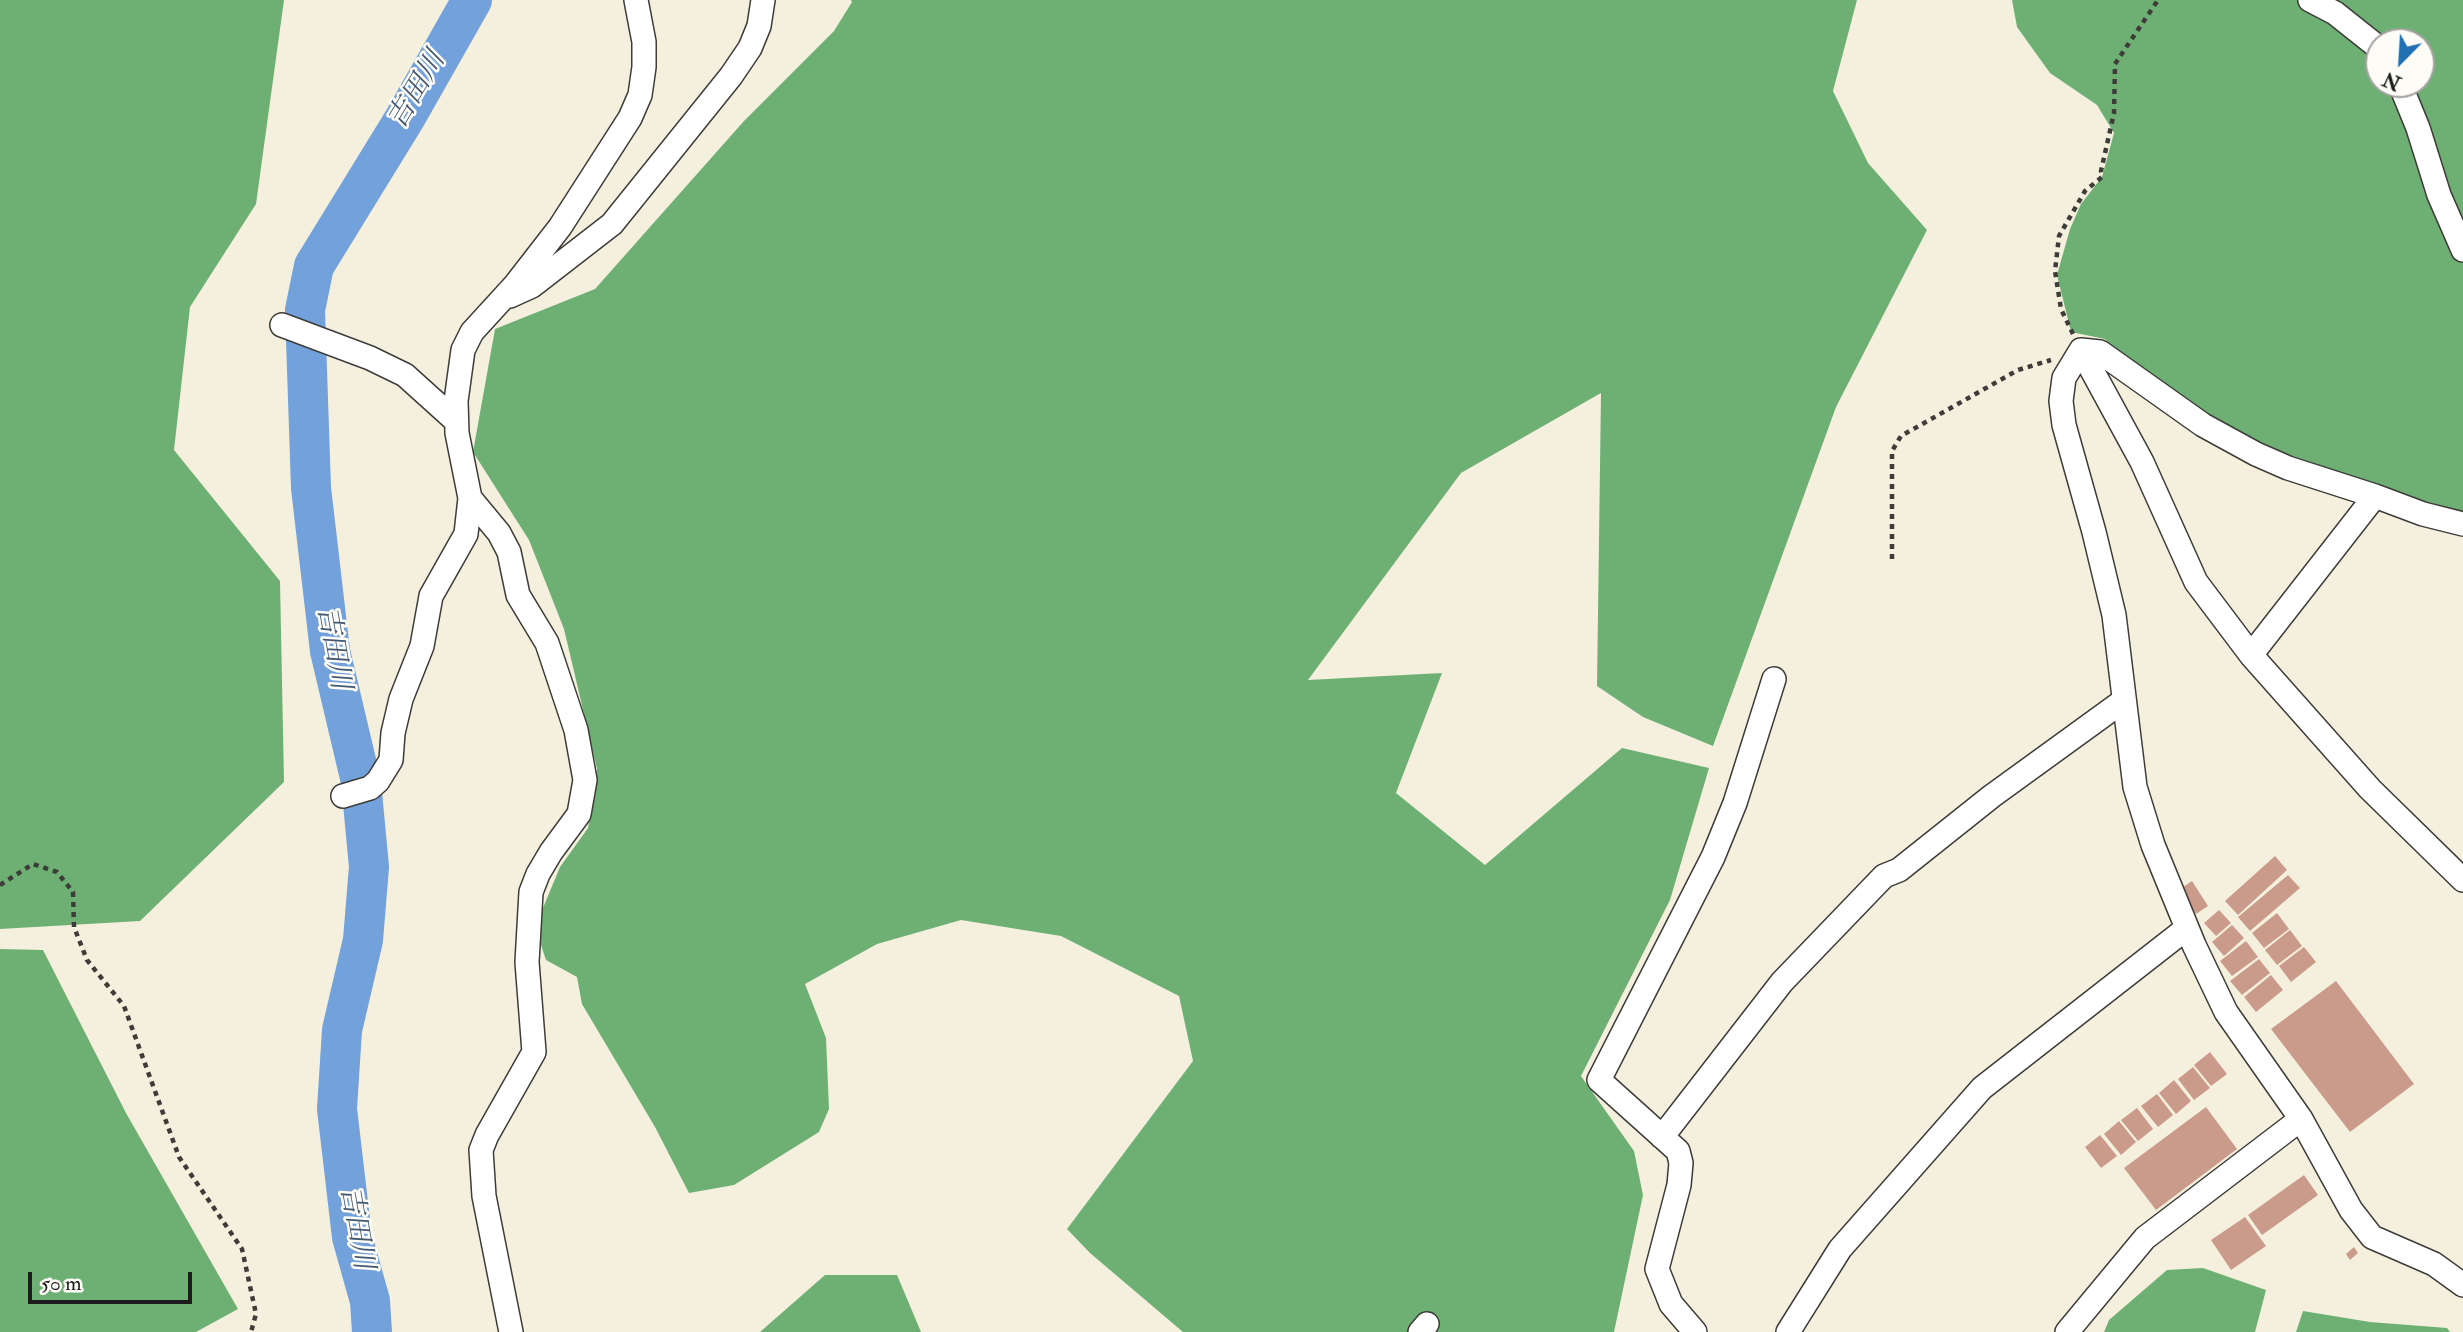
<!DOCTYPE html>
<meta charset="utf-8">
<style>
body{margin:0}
#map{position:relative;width:2463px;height:1332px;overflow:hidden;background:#f5f0de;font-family:"IM FELL Double Pica",serif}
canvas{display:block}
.north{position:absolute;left:2365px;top:28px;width:70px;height:70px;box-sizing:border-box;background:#fdfcf7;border:2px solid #a3a29f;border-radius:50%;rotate:204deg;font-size:19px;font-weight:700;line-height:28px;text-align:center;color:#1c1c1c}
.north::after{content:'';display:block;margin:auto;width:24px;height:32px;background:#1f6fb2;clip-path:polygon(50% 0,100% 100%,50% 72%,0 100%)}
.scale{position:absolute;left:28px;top:1272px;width:164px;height:32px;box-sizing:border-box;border:4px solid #1c1c1c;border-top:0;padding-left:9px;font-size:21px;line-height:24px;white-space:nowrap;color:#1c1c1c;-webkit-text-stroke:5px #fdfcf7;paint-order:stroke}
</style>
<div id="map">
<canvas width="2463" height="1332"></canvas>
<div class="north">N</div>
<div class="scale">50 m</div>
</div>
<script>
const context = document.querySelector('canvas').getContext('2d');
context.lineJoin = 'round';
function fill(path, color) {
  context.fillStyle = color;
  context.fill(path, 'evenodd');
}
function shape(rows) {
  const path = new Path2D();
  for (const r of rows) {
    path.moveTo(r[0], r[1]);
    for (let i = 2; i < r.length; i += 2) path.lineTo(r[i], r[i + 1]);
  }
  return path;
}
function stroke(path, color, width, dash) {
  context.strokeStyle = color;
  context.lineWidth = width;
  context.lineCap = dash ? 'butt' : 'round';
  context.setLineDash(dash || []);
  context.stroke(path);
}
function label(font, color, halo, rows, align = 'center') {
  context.font = font + ' "IM FELL Double Pica","Noto Serif JP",serif';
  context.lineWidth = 5;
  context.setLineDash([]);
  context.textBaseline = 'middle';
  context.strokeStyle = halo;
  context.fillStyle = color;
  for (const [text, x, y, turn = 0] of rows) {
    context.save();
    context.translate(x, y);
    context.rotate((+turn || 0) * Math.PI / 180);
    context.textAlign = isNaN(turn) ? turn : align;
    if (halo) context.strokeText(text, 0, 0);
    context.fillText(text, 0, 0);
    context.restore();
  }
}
fill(shape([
 [0,0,284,0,256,204,190,307,174,450,280,581,284,782,140,921,0,929],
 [851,0,1857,0,1833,91,1868,163,1927,230,1836,407,1713,746,1643,717,1597,686,1601,393,1461,473,1308,680,1442,673,1396,793,1485,865,1622,748,1709,768,1670,900,1581,1076,1634,1151,1643,1195,1614,1332,1183,1332,1090,1253,1067,1229,1193,1061,1179,996,1061,936,961,920,877,944,805,984,826,1038,829,1109,819,1132,734,1185,689,1193,655,1127,582,1004,577,977,546,960,535,927,560,867,588,828,597,769,564,629,529,540,473,452,495,329,595,289,744,121,834,31,852,2],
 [2012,0,2463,0,2463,514,2348,476,2279,451,2192,412,2123,362,2105,339,2071,332,2057,275,2070,229,2081,204,2102,177,2114,133,2097,105,2050,73,2017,27],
 [2379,42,2421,42,2421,84,2379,84],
 [0,949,43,950,126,1113,238,1309,196,1332,0,1332],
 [2203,1268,2266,1290,2255,1332,2104,1332,2109,1320,2167,1270],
 [825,1275,897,1275,921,1332,760,1332],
 [2303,1311,2370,1322,2447,1328,2450,1332,2296,1332]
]), '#6eb074');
stroke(shape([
 [372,1332,370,1301,352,1237,337,1109,342,1030,363,940,369,867,361,782,330,651,311,488,305,310,314,266,405,118,472,0]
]), '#72a1db', 40);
fill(shape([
 [2275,856,2287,870,2238,915,2225,901],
 [2288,875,2300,888,2250,931,2238,917],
 [2192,881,2208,906,2196,914,2180,889],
 [2219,910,2231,923,2216,936,2204,923],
 [2277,913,2289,929,2264,948,2252,933],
 [2232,925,2244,938,2224,956,2212,942],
 [2290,930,2302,946,2277,965,2265,950],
 [2246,941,2258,957,2232,976,2220,961],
 [2304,947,2316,962,2291,982,2279,966],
 [2259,959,2270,973,2242,995,2230,981],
 [2271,975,2283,990,2256,1012,2244,997],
 [2336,981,2414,1084,2350,1132,2271,1029],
 [2210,1052,2227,1074,2211,1086,2194,1065],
 [2193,1067,2210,1088,2194,1100,2178,1079],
 [2174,1080,2191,1101,2176,1114,2159,1093],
 [2157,1094,2173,1115,2158,1127,2141,1106],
 [2206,1107,2237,1149,2156,1210,2124,1168],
 [2137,1108,2153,1129,2138,1141,2121,1120],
 [2119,1121,2136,1142,2121,1155,2104,1134],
 [2100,1135,2117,1156,2101,1168,2085,1147],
 [2304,1175,2318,1195,2262,1235,2248,1215],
 [2245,1217,2266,1246,2231,1270,2211,1240],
 [2354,1247,2358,1253,2350,1260,2346,1254]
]), '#ca9b8a');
const minor = shape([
 [2310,0,2335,13,2379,48],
 [2400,84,2418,128,2439,195,2463,250],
 [510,296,532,286,612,224,731,76,750,48,759,26,763,0],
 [282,325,370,358,405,375,456,421],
 [2081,350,2064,378,2061,401,2064,425,2094,532,2114,615,2135,787,2153,845,2194,945,2226,1012,2301,1119,2351,1210,2372,1237,2434,1264,2463,1285],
 [2375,496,2423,514,2463,524],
 [2251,655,2375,496,2288,468,2256,454,2203,425,2100,352,2081,350,2142,462,2196,582,2251,655,2370,789,2463,880],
 [343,796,370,788,378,781,391,760,393,733,401,699,422,646,431,596,466,534,470,498],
 [1662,1137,1782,982,1884,876,1899,870,1992,796,2123,701],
 [511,1332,484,1196,481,1150,487,1135,534,1052,527,962,531,892,538,874,551,852,579,814,585,780,576,730,547,643,518,595,509,552,499,533,470,498,457,433,456,401,463,350,472,332,515,285,560,227,630,118,640,95,644,67,644,42,636,0],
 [1420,1332,1427,1324],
 [1695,1332,1671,1304,1657,1269,1679,1185,1681,1163,1678,1151,1599,1080,1713,857,1735,803,1774,679],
 [1788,1332,1840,1249,1982,1088,2187,928],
 [2067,1332,2145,1238,2301,1119]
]);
stroke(minor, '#3d3c39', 26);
stroke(shape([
 [2073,334,2061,309,2055,271,2059,236,2085,191,2102,177,2101,171,2114,113,2115,64,2158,0],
 [1892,559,1892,451,1901,436,2018,370,2051,360],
 [0,885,33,864,57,872,73,892,74,927,87,960,124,1006,179,1157,242,1249,256,1314,251,1332]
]), '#3d3c39', 4.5, [5, 5]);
stroke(minor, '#fff', 23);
label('italic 28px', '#435872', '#fdfcf7', [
 ["吉田川",418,91,-59],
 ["吉田川",332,648,80],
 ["吉田川",355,1228,80]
]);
</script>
